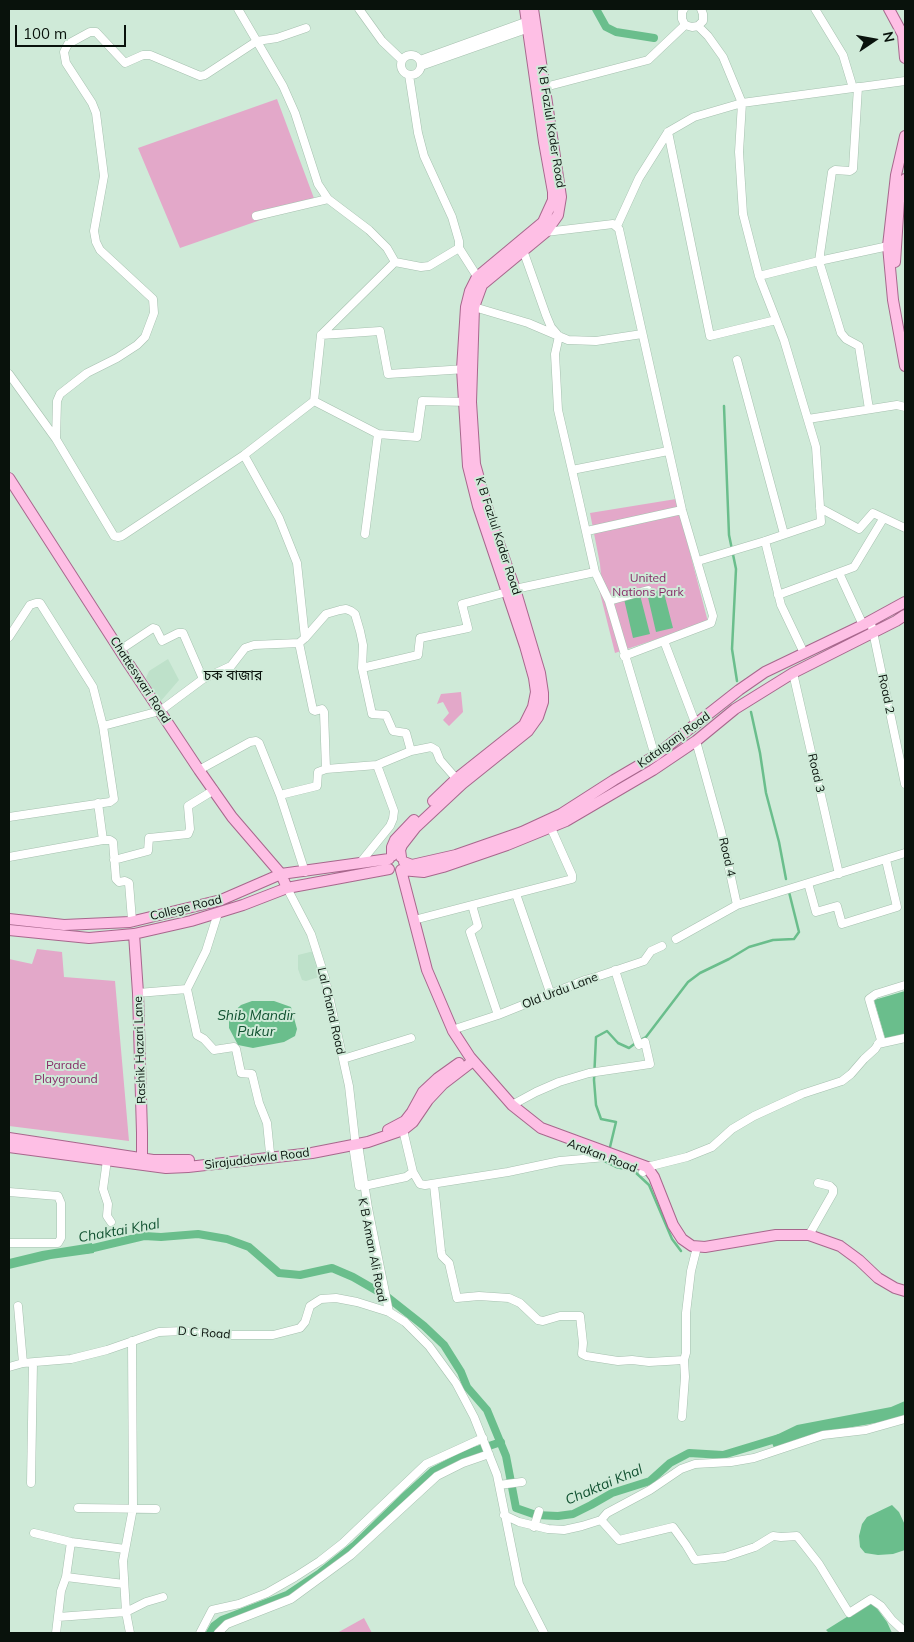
<!DOCTYPE html>
<meta charset="utf-8">
<style>
body{margin:0}
#map{position:relative;width:914px;height:1642px;overflow:hidden;background:#cfead8;font-family:Mulish,sans-serif}
canvas{display:block}
.frame{position:absolute;inset:0;border:10px solid #09120c;pointer-events:none}
.north{position:absolute;left:849px;top:15px;width:50px;height:50px;-webkit-text-stroke:4px #cfead8;paint-order:stroke;rotate:78deg;font-size:14px;font-weight:700;line-height:20px;text-align:center;color:#09120c}
.north::after{content:'';display:block;margin:auto;width:18px;height:22px;background:#09120c;clip-path:polygon(50% 0,100% 100%,50% 72%,0 100%)}
.scale{position:absolute;left:15px;top:25px;width:111px;height:22px;box-sizing:border-box;border:2px solid #09120c;border-top:0;padding-left:6px;font-size:15px;line-height:18px;white-space:nowrap;color:#09120c;-webkit-text-stroke:4px #cfead8;paint-order:stroke}
</style>
<div id="map">
<canvas width="914" height="1642"></canvas>
<div class="frame"></div>
<div class="north">N</div>
<div class="scale">100 m</div>
</div>
<script>
const context = document.querySelector('canvas').getContext('2d');
context.lineJoin = 'round';
function fill(path, color) {
  context.fillStyle = color;
  context.fill(path, 'evenodd');
}
function shape(rows) {
  const path = new Path2D();
  for (const r of rows) {
    if (r.length === 3) {
      path.moveTo(r[0] + r[2], r[1]);
      path.arc(r[0], r[1], r[2], 0, 2 * Math.PI);
      continue;
    }
    path.moveTo(r[0], r[1]);
    for (let i = 2; i < r.length; i += 2) path.lineTo(r[i], r[i + 1]);
  }
  return path;
}
function stroke(path, color, width, dash) {
  context.strokeStyle = color;
  context.lineWidth = width;
  context.lineCap = dash ? 'butt' : 'round';
  context.setLineDash(dash || []);
  context.stroke(path);
}
function label(font, color, halo, rows, align = 'center') {
  context.font = font + ' Mulish,"Noto Sans Bengali",sans-serif';
  context.lineWidth = 4;
  context.setLineDash([]);
  context.textBaseline = 'middle';
  context.strokeStyle = halo;
  context.fillStyle = color;
  for (const [text, x, y, turn = 0] of rows) {
    context.save();
    context.translate(x, y);
    context.rotate((+turn || 0) * Math.PI / 180);
    context.textAlign = isNaN(turn) ? turn : align;
    if (halo) context.strokeText(text, 0, 0);
    context.fillText(text, 0, 0);
    context.restore();
  }
}
fill(shape([
 [168,659,179,680,160,702,146,678,149,671],
 [314,951,322,976,306,981,302,980,298,969,298,955]
]), '#bee1ca');
fill(shape([
 [277,99,315,201,180,248,138,148],
 [676,499,708,622,615,653,598,585,601,575,600,564,590,513],
 [461,692,463,712,449,726,443,720,449,713,443,702,437,704,441,694],
 [37,949,62,952,64,977,115,981,129,1141,9,1126,9,959,32,964],
 [364,1618,372,1633,337,1633]
]), '#e3a8c9');
fill(shape([
 [663,589,673,628,656,632,647,593],
 [640,595,650,634,633,638,624,599],
 [905,991,905,1035,885,1038,874,1000],
 [252,1001,274,1001,291,1007,297,1029,295,1036,284,1042,253,1048,238,1045,229,1028,229,1016,241,1005],
 [92,1243,94,1253,51,1259,9,1269,9,1259,42,1251],
 [905,1401,905,1415,887,1421,813,1434,774,1448,770,1438,797,1425,891,1407],
 [892,1505,899,1512,905,1525,905,1550,893,1554,878,1555,865,1553,860,1547,859,1536,862,1524,867,1517],
 [873,1603,887,1622,892,1633,829,1633,826,1630,866,1605]
]), '#6abe8c');
stroke(shape([
 [724,406,729,535,736,569,732,649,737,681],
 [751,712,760,753,766,793,779,842,786,879],
 [642,1039,646,1037,688,982,700,973,729,959,749,947,773,940,794,939,799,932,789,892],
 [610,1147,616,1122,601,1119,596,1105,594,1080,596,1037,607,1031,618,1043,629,1048,637,1042],
 [605,1159,604,1161,616,1167,634,1171,649,1185,672,1239,681,1251]
]), '#6abe8c', 2.5);
stroke(shape([
 [596,9,606,27,616,32,654,38],
 [85,1250,144,1236,161,1237,198,1234,227,1239,249,1247,279,1273,300,1275,332,1268,353,1277,386,1296,424,1326,444,1345,461,1372,467,1387,487,1410,506,1456,516,1508,536,1515,558,1516,573,1514,591,1505,612,1493,650,1481,670,1463,689,1453,723,1455,779,1438],
 [210,1633,214,1626,222,1620,287,1595,320,1573,354,1546,403,1498,433,1471,468,1453,501,1442]
]), '#6abe8c', 8);
const minor = shape([
 [238,9,283,86,295,113,318,184,328,199,369,230,387,248,395,262],
 [359,9,382,41,402,60],
 [684,9,682,12,682,19,685,25,692,27,698,26,703,21,703,14,701,9],
 [815,9,843,55,853,88],
 [306,28,277,38,257,41,205,75,200,76,150,55,143,55,125,63,96,32,90,32,68,44,64,52,66,63,92,103,96,113,104,176,94,231,96,242,100,250,153,299,154,313,145,337,137,345,117,358,87,373,60,394,57,401,56,439,114,536,118,537,122,536,244,455,314,401],
 [411,65,10],
 [420,60,531,20],
 [421,66,532,27],
 [409,75,418,133,424,156,452,217,459,241,459,248],
 [545,87,648,60,685,25],
 [858,87,853,169,850,171,835,170,832,172,819,261,841,333,846,339,859,346,869,409],
 [668,132,710,336,776,320],
 [256,216,328,199],
 [617,226,639,178,668,132,694,117,742,103,905,81],
 [546,232,613,224,619,229,682,510,713,616,711,623,624,656],
 [523,250,546,315,551,327,557,334],
 [395,262,321,335,314,401,378,434,417,437,422,401,469,402],
 [395,262,421,267,429,266,459,248,480,281],
 [759,276,819,261,893,245],
 [474,307,528,323,568,340,596,341,642,334],
 [321,335,380,331,388,374,466,369],
 [559,336,555,354,558,410,578,496,595,572,609,601,655,756],
 [737,360,784,534],
 [9,374,56,439],
 [808,419,897,405,905,407],
 [244,455,279,518,297,563,305,638],
 [572,470,668,451],
 [820,508,859,529,873,513,905,528],
 [587,531,682,510],
 [365,534,378,434],
 [765,541,781,605,804,653],
 [698,561,765,541,821,522,816,447,784,340,759,276,743,214,739,152,742,103,723,57,708,36,698,26],
 [839,573,863,625],
 [515,589,595,572],
 [778,595,854,567,883,519],
 [609,601,648,590],
 [872,627,905,784],
 [9,637,30,605,36,603,40,603,93,687,103,726,114,799,110,802,9,817],
 [664,641,696,725],
 [299,643,313,710,315,711,322,709,324,712,326,769],
 [120,650,153,628,156,629,162,641,178,633,183,633,203,679],
 [362,668,418,655,420,638,468,628,462,604,507,592],
 [793,673,839,874],
 [103,726,160,711,203,679,231,666,245,648,254,645,299,643,305,638,326,614,340,610,346,609,351,611,355,614,360,631,363,645,362,668,372,714,386,715,393,731,406,733,411,751],
 [199,770,250,742,256,741,259,743,280,795,305,872],
 [280,795,317,786,318,772,326,769,377,765,411,751,431,747,436,750,440,760,460,783],
 [98,803,103,840,110,840,113,842,116,879,119,882,125,881,129,883,132,920,131,921],
 [9,857,103,840],
 [114,860,148,851,149,838,188,834,190,829,188,806,214,790],
 [360,863,390,826,393,819,394,811,377,765],
 [808,883,816,912,837,906,842,924,897,907,886,860],
 [287,888,311,934,325,978,349,1086,355,1139],
 [516,894,551,995],
 [472,905,478,926,470,932,498,1015],
 [737,905,905,853],
 [218,913,206,951,187,989,197,1035,204,1039,214,1050,234,1047,236,1049,241,1073,252,1074,259,1103,267,1123,270,1153],
 [414,920,572,879,572,875,551,828],
 [676,939,737,905,721,831,696,741],
 [138,993,187,989],
 [452,1030,498,1015,585,980,599,976,644,961,651,951,662,946],
 [878,1044,905,1038],
 [343,1059,411,1038],
 [512,1105,536,1092,559,1082,589,1073,650,1064,645,1042,639,1045,636,1037,615,970],
 [399,1126,403,1130,413,1172,420,1184,425,1185,508,1172,560,1161,606,1157],
 [358,1144,368,1208,389,1312],
 [353,1145,359,1186],
 [107,1160,103,1189,108,1204,107,1216,111,1222],
 [643,1172,647,1167,687,1157,712,1147,732,1129,754,1116,802,1094,842,1081,851,1074,864,1059,875,1049,881,1040,869,999,876,994,905,985],
 [434,1185,441,1251,442,1256,449,1263,457,1298,479,1296,509,1298,520,1303,538,1320,543,1321,560,1316,580,1316,583,1343,582,1354,586,1356,618,1361,632,1360,649,1362,684,1360],
 [364,1186,406,1177,413,1172],
 [9,1192,58,1196,61,1203,61,1238,58,1243,9,1243],
 [809,1235,833,1193,833,1189,830,1186,818,1183],
 [18,1306,23,1363],
 [9,1367,23,1363,71,1359,107,1350,159,1332,183,1331,220,1335,273,1335,300,1328,305,1322,310,1306,321,1299,336,1298,357,1302,389,1312,405,1322,429,1346,456,1383,474,1417,497,1475,519,1584,544,1633],
 [682,1417,685,1377,684,1360,686,1353,686,1313,691,1271,696,1251],
 [31,1483,33,1363],
 [499,1485,522,1482],
 [78,1508,156,1509],
 [504,1515,519,1522,548,1529,564,1530,582,1526,601,1520,607,1513,650,1490,681,1469,695,1464,731,1462,754,1458,823,1435,866,1430,905,1419],
 [601,1520,619,1540,673,1527,686,1545,695,1560,725,1557,755,1547,773,1536,781,1537,797,1536,819,1564,849,1613,871,1599,881,1606,892,1620,905,1632],
 [534,1527,539,1511],
 [34,1533,71,1542,125,1549],
 [66,1577,124,1584],
 [58,1617,126,1612,146,1602,163,1597],
 [56,1633,61,1591,66,1577,71,1542],
 [130,1633,126,1612,123,1561,133,1508,132,1341],
 [200,1633,212,1610,239,1604,267,1593,295,1577,320,1561,343,1543,426,1464,483,1438],
 [218,1633,227,1624,291,1599,351,1555,437,1476,463,1463,489,1454]
]);
const major = shape([
 [889,9,903,35,905,58],
 [905,136,896,175,888,246,893,300,905,366],
 [895,262,899,201,905,179],
 [9,478,128,663,199,770,232,817,281,874,287,888],
 [905,615,896,621,793,673,735,709,696,741,653,770,566,821,507,845,443,867,424,872,401,870,427,970,453,1031,470,1057,512,1105,541,1128,647,1167,654,1177,673,1225,682,1239,692,1246,705,1247,776,1235,809,1235,840,1246,859,1260,878,1278,895,1288,905,1291],
 [433,801,456,779,524,725,533,707,536,692,534,678,525,646,478,506,468,466,462,369,466,307,470,291,477,277,543,222,553,200,553,192,544,142,525,9],
 [392,856,392,847,395,840,414,820],
 [401,857,400,850,402,845,416,827,462,784,528,731,538,717,543,702,543,693,540,673,515,589,491,521,475,464,471,402,474,307,482,285,546,232,558,215,561,197,533,9],
 [404,862,412,865,456,855,522,832,561,814,614,780,655,756,739,690,765,672,863,625,905,602],
 [9,919,64,925,130,922,221,900,281,874,389,859],
 [9,930,89,938,134,934,191,921,243,905,287,888,389,869],
 [134,934,138,993,142,1133,142,1158,140,1162],
 [388,1130,405,1121,412,1112,423,1092,438,1078,459,1063],
 [9,1138,153,1160,189,1160],
 [9,1147,166,1168,188,1167,312,1153,368,1142,403,1130,413,1122,428,1100,443,1084,473,1061]
]);
stroke(minor, '#a6c0af', 9);
stroke(major, '#a8678d', 12);
stroke(minor, '#fff', 8);
stroke(major, '#febfe5', 10);
label('12px', '#09120c', '#cfead8', [
 ["K B Fazlul Kader Road",551,127,81],
 ["K B Fazlul Kader Road",498,536,72],
 ["Chatteswari Road",140,680,57],
 ["Road 2",886,694,78],
 ["Katalganj Road",674,740,-36],
 ["Road 3",816,773,77],
 ["Road 4",727,857,77],
 ["College Road",186,908,-14],
 ["Old Urdu Lane",560,991,-21],
 ["Lal Chand Road",331,1011,77],
 ["Rashik Hazari Lane",140,1050,-92],
 ["Arakan Road",602,1156,21],
 ["Sirajuddowla Road",257,1159,-7],
 ["K B Aman Ali Road",372,1250,79],
 ["D C Road",204,1333,4]
]);
label('12px', '#872c68', '#cfead8', [
 ["United",648,578],
 ["Nations Park",648,592],
 ["Parade",66,1065],
 ["Playground",66,1079]
]);
label('14px', '#09120c', '#cfead8', [
 ["চক বাজার",233,676]
]);
label('italic 14px', '#115231', '#cfead8', [
 ["Shib Mandir",256,1016],
 ["Pukur",256,1032],
 ["Chaktai Khal",119,1231,-10],
 ["Chaktai Khal",604,1485,-23]
]);
</script>
